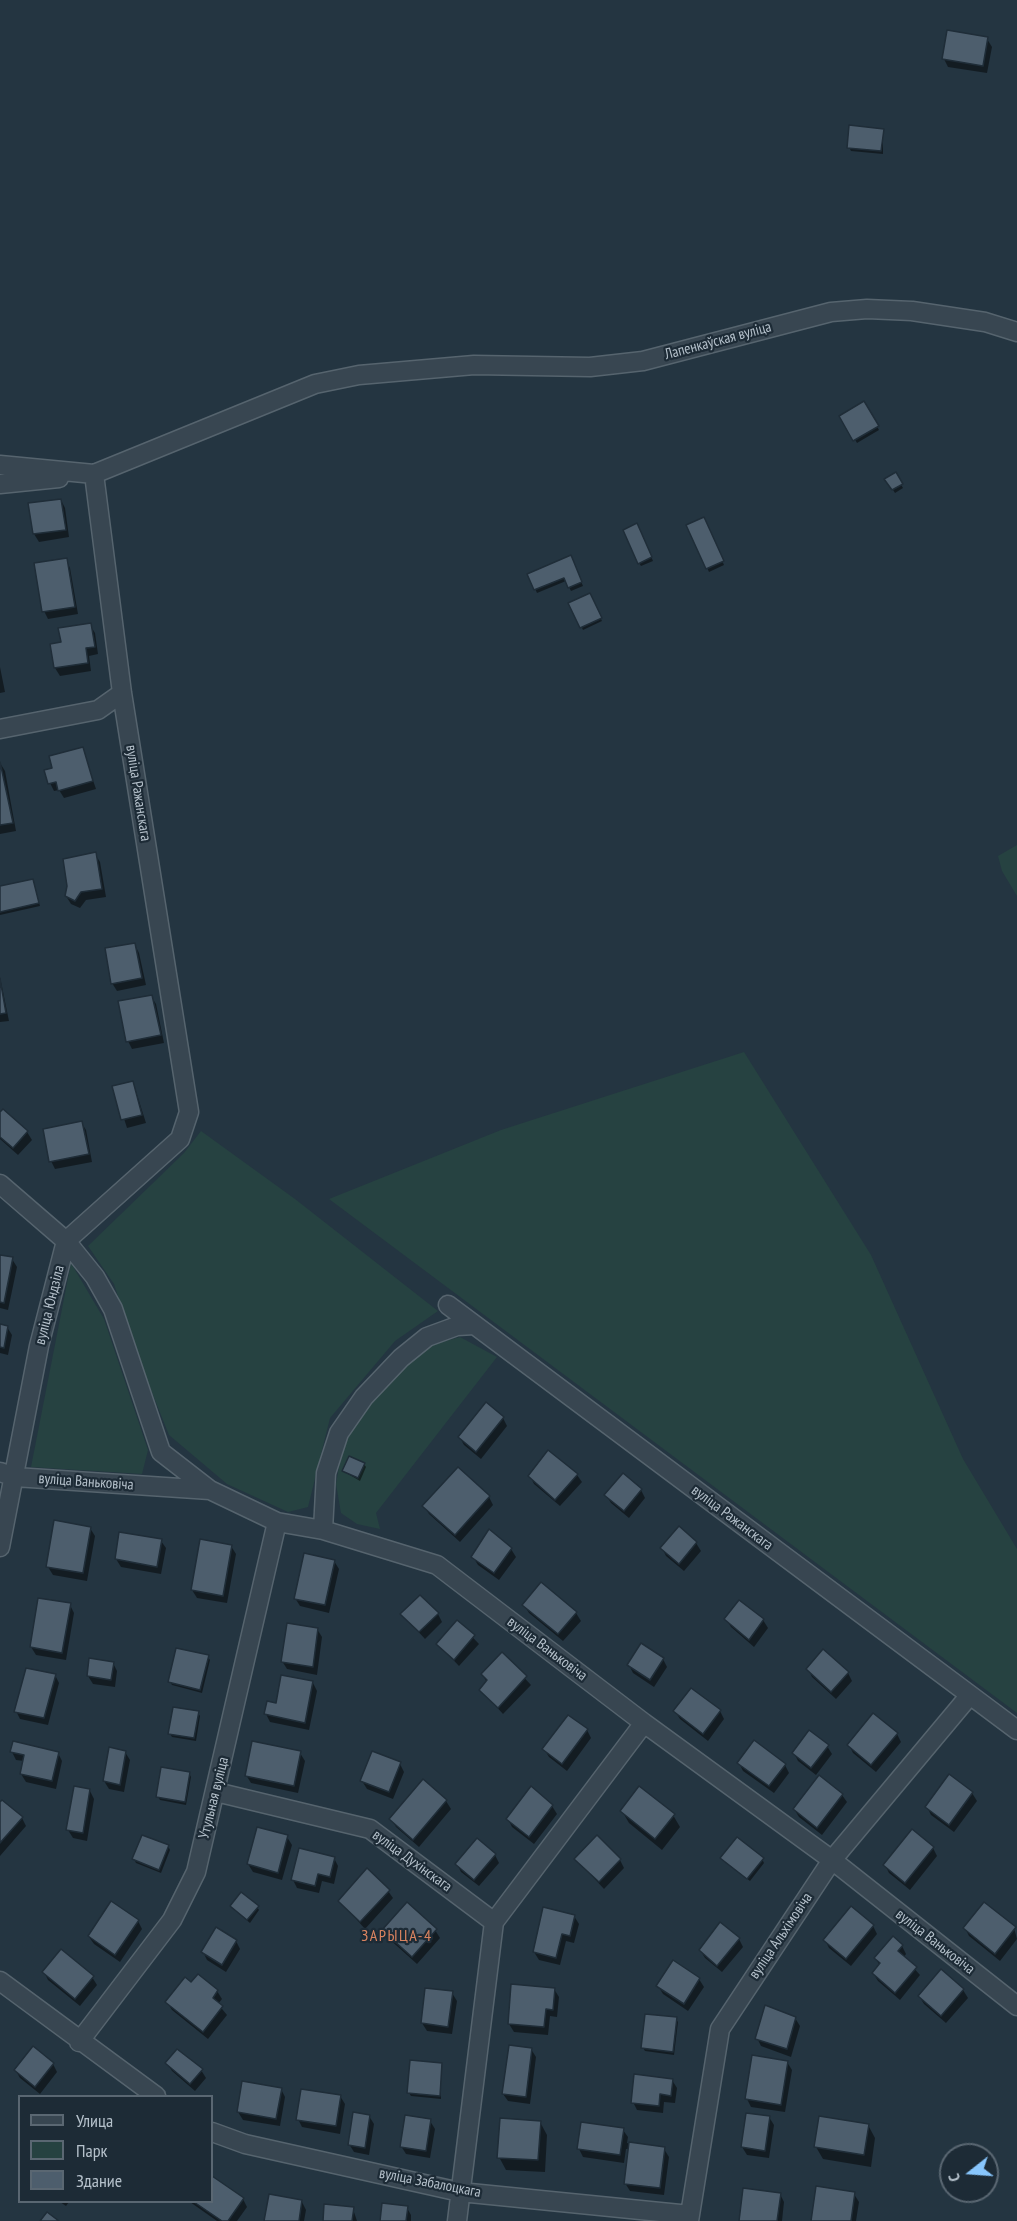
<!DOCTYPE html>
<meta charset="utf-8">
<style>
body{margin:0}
#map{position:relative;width:1017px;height:2221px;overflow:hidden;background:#243541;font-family:"PT Sans Narrow",sans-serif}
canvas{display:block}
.legend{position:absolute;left:18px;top:2095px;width:195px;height:108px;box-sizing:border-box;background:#1d2b36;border:2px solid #5a6772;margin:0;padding:8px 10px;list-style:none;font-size:18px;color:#b5c1cb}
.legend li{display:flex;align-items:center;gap:12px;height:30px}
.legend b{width:30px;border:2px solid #5a6772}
.north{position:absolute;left:939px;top:2143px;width:60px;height:60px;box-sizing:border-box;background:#1d2b36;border:2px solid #5a6772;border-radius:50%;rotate:253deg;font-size:16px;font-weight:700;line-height:24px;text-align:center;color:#b5c1cb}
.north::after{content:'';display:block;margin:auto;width:21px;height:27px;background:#88c6fd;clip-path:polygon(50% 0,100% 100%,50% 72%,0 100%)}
</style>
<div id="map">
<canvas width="1017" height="2221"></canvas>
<ul class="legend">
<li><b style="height:8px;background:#384651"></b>Улица</li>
<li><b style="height:16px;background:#264241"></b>Парк</li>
<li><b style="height:16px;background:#4d5e6d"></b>Здание</li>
</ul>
<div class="north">С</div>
</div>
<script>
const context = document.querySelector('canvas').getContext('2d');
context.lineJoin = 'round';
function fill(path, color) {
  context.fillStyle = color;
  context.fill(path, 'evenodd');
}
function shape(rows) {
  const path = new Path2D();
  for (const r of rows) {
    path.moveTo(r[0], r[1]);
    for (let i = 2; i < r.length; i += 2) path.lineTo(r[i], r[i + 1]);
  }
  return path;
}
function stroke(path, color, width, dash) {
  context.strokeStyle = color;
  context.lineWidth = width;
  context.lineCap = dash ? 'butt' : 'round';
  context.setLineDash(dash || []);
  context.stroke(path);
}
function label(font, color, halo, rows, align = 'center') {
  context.font = font + ' "PT Sans Narrow",sans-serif';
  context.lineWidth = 4.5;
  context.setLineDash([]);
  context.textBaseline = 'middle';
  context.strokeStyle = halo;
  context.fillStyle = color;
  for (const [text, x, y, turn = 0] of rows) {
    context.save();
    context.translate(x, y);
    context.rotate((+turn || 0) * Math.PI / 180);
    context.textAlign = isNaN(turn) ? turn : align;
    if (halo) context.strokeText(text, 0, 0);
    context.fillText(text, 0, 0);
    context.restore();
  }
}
fill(shape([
 [1017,845,1017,896,1002,871,998,856],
 [744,1052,871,1255,963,1459,1017,1549,1017,1713,329,1199,501,1130],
 [201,1131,295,1199,438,1311,395,1341,330,1418,308,1507,288,1512,227,1484,169,1435,137,1355,114,1284,88,1246,184,1153],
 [71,1263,104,1319,148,1450,142,1474,31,1467],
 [460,1337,497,1357,376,1513,380,1529,357,1524,341,1513,336,1484,344,1438,372,1397,428,1346],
 [349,1456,365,1463,358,1478,342,1471]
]), '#264241');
fill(shape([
 [987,39,992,47,987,73,948,67,944,59],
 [883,130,883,154,851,151,849,147],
 [864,403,879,430,857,443,841,416],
 [895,474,903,488,895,493,886,479],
 [61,500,65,508,69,537,39,542,34,534],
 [705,522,724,565,709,572,688,526],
 [639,529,653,561,641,566,639,563],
 [66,560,70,568,78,614,48,619,44,611],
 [572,560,583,586,571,591,566,581,537,593,529,575],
 [589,595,602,621,583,630,570,603],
 [90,625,95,633,98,654,89,656,91,671,60,676,55,668,62,643],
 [0,667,5,692,0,693],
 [82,748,96,789,64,798,59,790,54,791,50,783,54,769],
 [0,763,5,771,16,831,0,834],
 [95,854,100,862,106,897,86,900,80,908,71,904,66,896],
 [33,880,40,906,0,915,0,888],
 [135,945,139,953,146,985,117,991,112,983],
 [0,977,9,1021,0,1022],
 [151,996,156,1004,164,1043,132,1049,128,1041],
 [133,1082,146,1123,127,1128,114,1087],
 [3,1111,27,1132,32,1140,18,1155,0,1139,0,1114],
 [81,1122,86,1130,92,1162,55,1169,51,1161],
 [0,1256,12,1259,17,1267,8,1310,0,1308],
 [0,1326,7,1327,12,1335,8,1355,0,1353],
 [503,1418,507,1426,481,1459,464,1445,460,1438],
 [364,1464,366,1467,360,1481,343,1471],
 [577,1475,582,1482,560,1506,534,1484,530,1476],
 [641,1490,645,1498,629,1518,611,1503,606,1495],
 [489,1497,493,1505,460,1542,429,1514,424,1506],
 [90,1528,95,1536,87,1581,53,1575,48,1567],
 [679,1528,696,1543,701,1551,684,1571,666,1556,662,1548],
 [161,1541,166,1548,161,1574,121,1567,116,1559],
 [231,1546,236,1554,227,1603,197,1598,192,1590],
 [511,1549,516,1557,499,1580,478,1565,473,1557],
 [334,1561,339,1569,329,1613,300,1606,295,1598],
 [70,1605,74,1613,66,1660,36,1655,31,1647],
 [524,1605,576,1613,581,1621,563,1641,529,1613],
 [402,1614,438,1614,442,1622,425,1639],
 [726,1619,763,1620,768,1628,754,1647,731,1627],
 [458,1622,479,1644,459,1666,438,1644],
 [317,1629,322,1637,317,1675,287,1669,282,1661],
 [502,1654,531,1685,503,1714,481,1690,487,1683,483,1675],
 [208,1657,210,1660,202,1693,172,1685,170,1682],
 [663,1659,667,1667,654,1687,633,1673,629,1665],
 [113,1663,117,1671,115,1687,93,1684,88,1676],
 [808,1669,848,1673,852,1681,836,1699,812,1677],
 [55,1675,59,1683,48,1725,20,1719,16,1711],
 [313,1683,317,1691,309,1730,270,1722,266,1714],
 [675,1711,720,1711,724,1719,708,1741,680,1719],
 [198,1713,200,1716,196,1741,172,1737,170,1734],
 [587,1730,591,1738,567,1771,549,1757,544,1749],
 [897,1734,901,1742,876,1772,853,1753,849,1745],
 [827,1746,832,1754,816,1775,798,1761,794,1753],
 [12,1752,58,1753,62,1761,56,1789,26,1782,21,1774,24,1761,16,1760],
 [125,1752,130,1760,124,1792,109,1789,104,1781],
 [300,1753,305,1761,298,1793,251,1783,246,1775],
 [739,1763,785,1765,789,1773,774,1793,743,1771],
 [400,1764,404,1772,393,1799,367,1789,362,1781],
 [189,1773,191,1777,186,1805,160,1800,158,1797],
 [949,1776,972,1793,977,1801,954,1832,931,1815,927,1807],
 [531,1788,552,1806,557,1814,534,1844,512,1827,508,1819],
 [90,1791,94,1799,87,1841,73,1838,68,1830],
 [842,1795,847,1802,822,1835,799,1817,794,1809],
 [446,1801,451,1809,419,1847,396,1827,391,1819],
 [0,1805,22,1818,26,1826,0,1856],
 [622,1811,673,1815,680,1827,662,1850,629,1823],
 [287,1837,292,1845,282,1880,253,1872,248,1864],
 [168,1846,170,1850,161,1873,136,1863,134,1859],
 [933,1848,937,1856,910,1890,889,1873,885,1865],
 [495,1855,499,1863,479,1886,461,1872,457,1864],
 [334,1858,338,1866,334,1884,322,1881,319,1893,297,1888,293,1880],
 [576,1859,620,1860,624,1868,604,1889],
 [762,1859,764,1863,750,1881,724,1861],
 [388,1891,393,1898,365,1929,340,1901],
 [231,1907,257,1907,259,1910,250,1923],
 [574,1916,579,1924,574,1943,566,1941,560,1965,539,1960,534,1952],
 [138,1921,142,1929,120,1962,94,1944,89,1937],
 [873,1926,877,1934,851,1966,829,1948,825,1940],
 [965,1928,1014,1928,1017,1939,1000,1961,969,1936],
 [384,1930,435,1930,440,1938,417,1964,388,1938],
 [739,1939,743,1947,722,1972,705,1958,700,1950],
 [236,1941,240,1949,226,1972,207,1960,203,1952],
 [902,1946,906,1954,904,1957,920,1975,900,2000,878,1981,873,1973,880,1966,876,1959],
 [941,1971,963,1990,968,1998,946,2023,924,2004,919,1996],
 [44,1972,92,1977,97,1985,80,2006,48,1980],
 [699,1979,704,1987,688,2011,663,1994,658,1986],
 [192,1984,217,1991,222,1999,218,2004,227,2015,208,2039,172,2010,167,2002],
 [512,1986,554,1989,559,1997,557,2017,550,2016,548,2035,514,2032,509,2024],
 [452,1993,457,2001,452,2034,427,2031,422,2023],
 [795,2018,800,2026,791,2057,761,2046,757,2038],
 [676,2019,678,2022,674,2055,645,2051,643,2048],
 [531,2049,536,2057,530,2104,508,2101,503,2094],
 [787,2062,792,2070,785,2112,751,2107,747,2099],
 [167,2063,201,2070,206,2078,195,2091,172,2071],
 [53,2064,57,2072,40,2094,20,2078,16,2071],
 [441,2065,441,2099,411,2096,409,2093],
 [672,2080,677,2088,675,2103,664,2102,663,2113,637,2110,633,2102],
 [281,2089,285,2097,280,2126,243,2120,238,2112],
 [340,2096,345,2104,340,2134,302,2127,298,2119],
 [369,2116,374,2124,369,2155,354,2152,349,2144],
 [769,2117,774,2125,769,2158,747,2155,742,2147],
 [430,2121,435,2129,430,2158,406,2154,401,2146],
 [540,2122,547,2135,545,2172,506,2170,499,2157],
 [868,2125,875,2138,871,2167,823,2159,816,2147],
 [623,2130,628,2137,627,2143,664,2149,669,2157,664,2195,630,2191,625,2183,629,2149,626,2149,624,2163,583,2157,579,2149],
 [212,2177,243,2199,247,2207,237,2221,217,2221,190,2202,212,2202],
 [780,2194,784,2202,782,2221,740,2221],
 [854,2194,859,2202,856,2221,813,2221],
 [60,2202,69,2202,66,2206],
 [302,2202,306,2210,304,2221,266,2221],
 [407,2208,411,2215,411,2221,381,2221],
 [353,2209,357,2221,324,2221]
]), '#0007');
const building = shape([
 [947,30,988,37,983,66,942,59,947,30],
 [849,125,884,129,881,151,847,148,849,125],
 [864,401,879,426,853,441,839,416,864,401],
 [896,472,903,484,892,490,884,479,896,472],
 [61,499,66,530,33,534,28,503,61,499],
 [704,517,724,561,706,569,686,525,704,517],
 [637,523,652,557,638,564,623,530,637,523],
 [571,555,582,582,568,588,564,578,534,590,527,574,571,555],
 [67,558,75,607,42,612,34,563,67,558],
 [590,593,602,618,580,628,568,603,590,593],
 [91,623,95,647,86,648,88,663,54,668,50,644,61,642,58,628,91,623],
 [83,747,93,781,58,791,56,782,48,784,44,770,52,768,49,756,83,747],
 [0,762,13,823,0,825,0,762],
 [96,852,102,889,81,892,75,901,65,896,67,886,63,859,96,852],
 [33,879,39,903,0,912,0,886,33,879],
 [135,943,142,978,111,984,105,948,135,943],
 [0,979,6,1013,0,1014,0,979],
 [152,995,161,1035,126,1042,118,1001,152,995],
 [133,1081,142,1115,121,1120,112,1086,133,1081],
 [3,1109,28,1131,13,1148,0,1137,0,1112,3,1109],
 [82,1121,89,1154,49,1162,43,1129,82,1121],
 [0,1255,13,1257,4,1303,0,1302,0,1255],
 [0,1324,8,1326,4,1348,0,1347,0,1324],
 [486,1402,504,1417,476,1452,458,1437,486,1402],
 [548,1450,578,1474,555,1500,528,1476,548,1450],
 [349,1456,365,1463,358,1478,342,1471,349,1456],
 [458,1467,490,1496,455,1535,422,1506,458,1467],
 [623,1473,642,1489,624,1511,604,1495,623,1473],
 [54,1520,91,1527,83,1573,46,1567,54,1520],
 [679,1526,697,1542,679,1564,660,1548,679,1526],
 [489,1529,512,1548,494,1573,471,1557,489,1529],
 [119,1532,162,1539,157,1567,115,1559,119,1532],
 [200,1539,232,1545,223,1596,191,1590,200,1539],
 [304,1553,335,1560,325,1605,294,1599,304,1553],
 [541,1582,577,1612,558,1634,522,1605,541,1582],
 [420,1595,439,1613,419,1632,400,1614,420,1595],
 [38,1598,71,1603,62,1653,30,1647,38,1598],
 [739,1600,764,1619,749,1640,724,1619,739,1600],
 [457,1620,475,1635,454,1660,436,1644,457,1620],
 [287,1623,318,1628,313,1667,281,1662,287,1623],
 [641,1643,664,1658,650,1680,627,1665,641,1643],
 [176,1648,209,1655,200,1690,168,1682,176,1648],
 [823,1649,849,1672,831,1692,806,1669,823,1649],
 [502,1652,527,1676,498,1708,479,1690,487,1680,481,1674,502,1652],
 [89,1658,114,1662,111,1680,87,1676,89,1658],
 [26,1668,56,1674,44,1718,14,1712,26,1668],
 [281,1675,313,1681,305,1723,264,1714,267,1701,276,1703,281,1675],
 [691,1688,721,1710,703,1734,673,1711,691,1688],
 [173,1707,199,1711,194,1738,168,1734,173,1707],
 [873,1713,898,1733,871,1765,847,1745,873,1713],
 [568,1715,588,1729,562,1764,542,1749,568,1715],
 [809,1730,829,1745,811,1768,792,1753,809,1730],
 [754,1740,786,1764,769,1786,737,1763,754,1740],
 [13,1741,59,1752,52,1781,20,1774,24,1755,10,1752,13,1741],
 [252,1741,301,1751,294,1786,245,1776,252,1741],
 [109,1747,126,1751,120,1785,103,1781,109,1747],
 [372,1751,401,1762,389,1792,360,1781,372,1751],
 [161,1767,190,1772,185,1802,156,1797,161,1767],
 [949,1774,973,1792,949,1825,925,1807,949,1774],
 [819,1775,843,1794,817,1828,793,1809,819,1775],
 [423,1779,447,1800,413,1840,389,1819,423,1779],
 [74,1786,90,1789,83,1833,66,1830,74,1786],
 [531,1786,553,1805,529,1837,506,1819,531,1786],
 [639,1786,675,1814,655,1839,620,1811,639,1786],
 [2,1800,23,1817,0,1843,0,1802,2,1800],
 [257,1827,288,1835,278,1873,247,1864,257,1827],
 [912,1829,934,1847,905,1883,883,1865,912,1829],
 [142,1835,169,1845,159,1870,132,1859,142,1835],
 [597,1835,621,1859,599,1882,574,1859,597,1835],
 [737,1837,764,1858,747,1879,720,1858,737,1837],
 [477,1838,496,1854,474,1880,455,1864,477,1838],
 [299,1848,335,1857,330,1877,318,1874,315,1886,291,1880,299,1848],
 [367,1868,390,1890,360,1922,338,1901,367,1868],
 [241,1892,259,1906,247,1920,230,1906,241,1892],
 [111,1901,139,1920,115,1955,88,1936,111,1901],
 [407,1902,437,1929,412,1957,382,1930,407,1902],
 [984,1902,1016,1927,995,1954,963,1928,984,1902],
 [851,1906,874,1925,846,1959,823,1940,851,1906],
 [543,1907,575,1915,570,1936,562,1934,556,1958,533,1952,543,1907],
 [720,1922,740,1938,717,1966,699,1950,720,1922],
 [216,1927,237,1940,222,1965,201,1952,216,1927],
 [893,1936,903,1945,898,1951,917,1967,895,1993,872,1973,880,1963,874,1958,893,1936],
 [61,1949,94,1976,75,1999,42,1972,61,1949],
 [673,1960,700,1978,684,2004,656,1986,673,1960],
 [941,1969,964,1989,941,2016,918,1996,941,1969],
 [198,1974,218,1990,213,1998,223,2006,203,2032,165,2002,185,1977,191,1982,198,1974],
 [511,1984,555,1988,553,2010,546,2009,544,2027,508,2024,511,1984],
 [425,1988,453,1991,448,2027,421,2023,425,1988],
 [765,2005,796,2017,787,2049,755,2039,765,2005],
 [645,2014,677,2017,673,2052,641,2048,645,2014],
 [509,2045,532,2048,526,2097,502,2094,509,2045],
 [33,2046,54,2063,35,2087,14,2070,33,2046],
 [177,2049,203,2069,190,2084,165,2063,177,2049],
 [752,2055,788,2061,781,2105,745,2099,752,2055],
 [410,2060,442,2063,440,2096,407,2093,410,2060],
 [634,2074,673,2079,671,2096,660,2094,659,2106,631,2103,634,2074],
 [242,2081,282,2088,276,2119,237,2112,242,2081],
 [301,2089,341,2095,336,2126,296,2120,301,2089],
 [353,2112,370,2115,365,2148,348,2145,353,2112],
 [746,2113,770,2116,765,2151,741,2147,746,2113],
 [405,2115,431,2119,426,2151,400,2147,405,2115],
 [819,2116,869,2124,864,2155,814,2147,819,2116],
 [500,2118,541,2121,538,2160,497,2158,500,2118],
 [581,2122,624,2128,620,2155,577,2149,581,2122],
 [629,2142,665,2147,660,2188,624,2184,629,2142],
 [212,2176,244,2198,228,2221,222,2221,194,2202,212,2202,212,2176],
 [816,2186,855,2192,851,2221,811,2221,816,2186],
 [743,2188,781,2193,777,2221,739,2221,743,2188],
 [269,2194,302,2200,299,2221,264,2221,269,2194],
 [382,2203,408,2206,406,2221,380,2221,382,2203],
 [324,2204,354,2207,352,2221,323,2221,324,2204],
 [47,2212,59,2221,40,2221,47,2212]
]);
fill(building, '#4d5e6d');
stroke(building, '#1f2d38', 1.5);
const minor = shape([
 [0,465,94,474,315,384,359,375,474,365,590,367,643,361,831,312,867,309,912,311,985,322,1017,332],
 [0,484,59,478],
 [0,729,98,710,122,693],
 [0,1184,66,1241,95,1277,113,1309,161,1452,210,1490],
 [448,1305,1017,1730],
 [0,1472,15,1477,210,1490,277,1522,323,1530,437,1565,644,1723,832,1860,1017,2006],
 [323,1530,326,1473,339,1433,364,1397,401,1358,427,1337,457,1326,475,1325],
 [0,1547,39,1346,66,1241,180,1139,189,1112,122,693,94,474],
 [216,1792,370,1829,494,1922],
 [0,1981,156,2096],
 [79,2042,172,1920,196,1872,277,1522],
 [212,2132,245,2144,460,2192,690,2215],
 [457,2221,494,1922,644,1723],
 [689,2221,720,2029,832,1860,970,1695]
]);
stroke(minor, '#56646e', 21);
stroke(minor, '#384651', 18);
label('15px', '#b5c1cb', '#1d2b36', [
 ["Лапенкаўская вуліца",718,341,-15],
 ["вуліца Ражанскага",138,793,81],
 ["вуліца Юндзіла",50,1305,-76],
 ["вуліца Ваньковіча",86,1482,4],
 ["вуліца Ражанскага",732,1518,37],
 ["вуліца Ваньковіча",547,1649,37],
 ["Утульная вуліца",214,1798,-76],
 ["вуліца Духінскага",412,1861,36],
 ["вуліца Альхімовіча",781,1936,-56],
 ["вуліца Ваньковіча",935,1942,38],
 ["вуліца Забалоцкага",430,2183,11]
]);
context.letterSpacing = '1.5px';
label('16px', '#db8460', '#1d2b36', [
 ["ЗАРЫЦА-4",397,1936]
]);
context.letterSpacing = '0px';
</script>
